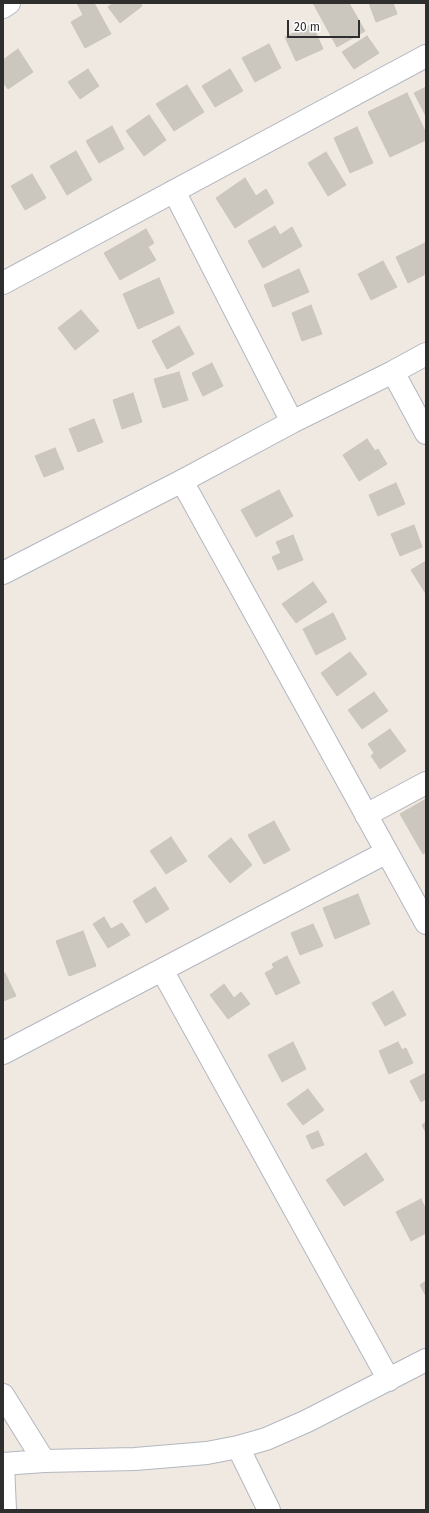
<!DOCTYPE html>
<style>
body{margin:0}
#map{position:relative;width:429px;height:1513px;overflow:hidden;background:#efe9e1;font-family:"Fira Sans",sans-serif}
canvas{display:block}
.frame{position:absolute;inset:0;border:4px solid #2e2e2e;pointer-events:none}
.scale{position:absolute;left:287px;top:20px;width:73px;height:18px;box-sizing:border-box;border:2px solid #2e2e2e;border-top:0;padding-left:5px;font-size:12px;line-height:14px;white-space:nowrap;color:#2e2e2e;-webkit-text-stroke:3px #fff;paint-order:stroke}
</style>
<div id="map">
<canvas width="429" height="1513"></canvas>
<div class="frame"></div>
<div class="scale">20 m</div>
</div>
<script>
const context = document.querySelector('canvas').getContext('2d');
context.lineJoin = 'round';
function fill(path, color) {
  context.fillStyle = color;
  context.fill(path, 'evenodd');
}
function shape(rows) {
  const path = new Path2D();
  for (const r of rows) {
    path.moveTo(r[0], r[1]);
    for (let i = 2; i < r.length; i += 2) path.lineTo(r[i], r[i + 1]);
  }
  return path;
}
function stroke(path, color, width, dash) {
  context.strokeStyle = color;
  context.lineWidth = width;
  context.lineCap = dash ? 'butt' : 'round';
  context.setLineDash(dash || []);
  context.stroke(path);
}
const building = shape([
 [77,3,94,3,111,34,85,48,71,22,83,15,77,3],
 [113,3,140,3,142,6,120,23,108,7,113,3],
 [313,3,349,3,365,31,337,47,313,3],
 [369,3,393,3,397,14,376,22,369,3],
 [312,24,323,49,296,61,285,37,312,24],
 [367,36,379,53,354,69,342,52,367,36],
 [269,44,281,68,255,82,242,58,269,44],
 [18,49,33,72,8,89,3,82,3,60,18,49],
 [88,69,99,86,80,99,68,82,88,69],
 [230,69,243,91,215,107,202,86,230,69],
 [187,85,204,112,174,131,156,104,187,85],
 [426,87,426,116,414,93,426,87],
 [407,93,426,133,426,140,390,157,368,112,407,93],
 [149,115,166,140,144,156,126,131,149,115],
 [112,126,124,149,99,163,86,141,112,126],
 [357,127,373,163,350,173,334,138,357,127],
 [76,151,92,180,67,195,50,166,76,151],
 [326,152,346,185,328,196,308,163,326,152],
 [32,174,46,198,25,210,11,186,32,174],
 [245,178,256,196,266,189,274,203,235,228,216,198,245,178],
 [275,226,280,235,292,227,302,246,263,268,248,241,275,226],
 [146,229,154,243,148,247,156,260,120,280,104,253,146,229],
 [425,243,426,274,408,283,396,257,425,243],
 [383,261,397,287,371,300,358,274,383,261],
 [299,269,309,292,273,307,264,285,299,269],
 [159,278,174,313,138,329,123,294,159,278],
 [311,305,322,334,302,341,292,313,311,305],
 [81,310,99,331,75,350,58,328,81,310],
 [179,326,194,354,167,369,152,341,179,326],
 [212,363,223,386,203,396,192,373,212,363],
 [179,372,188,400,163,408,154,379,179,372],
 [133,393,142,422,122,429,113,400,133,393],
 [94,419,103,442,78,452,69,429,94,419],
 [367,439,375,451,378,449,387,464,359,481,343,455,367,439],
 [55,448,64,469,44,477,35,456,55,448],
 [396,483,405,504,378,516,369,495,396,483],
 [279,490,293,516,256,537,241,510,279,490],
 [414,525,422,547,400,556,391,534,414,525],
 [293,535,303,560,278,570,272,557,281,553,276,542,293,535],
 [426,561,426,594,411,570,426,561],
 [313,582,327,602,296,623,282,604,313,582],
 [333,613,346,639,316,655,303,629,333,613],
 [350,652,367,674,337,696,321,673,350,652],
 [374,692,388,711,362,729,348,710,374,692],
 [390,729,406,751,380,769,371,756,374,753,368,744,390,729],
 [426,799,426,852,423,854,400,814,426,799],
 [274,821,290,850,264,864,248,835,274,821],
 [171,837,187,861,166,874,150,851,171,837],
 [231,838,252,865,230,883,208,856,231,838],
 [155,887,169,909,146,923,133,901,155,887],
 [358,894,370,924,335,939,323,908,358,894],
 [104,917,111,929,122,923,130,935,108,948,93,924,104,917],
 [313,924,323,946,300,955,291,933,313,924],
 [83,931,96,966,69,976,56,941,83,931],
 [287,956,300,983,276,995,265,973,274,968,272,964,287,956],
 [5,973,16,996,3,1001,3,974,5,973],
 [224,984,234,998,241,992,250,1004,228,1019,210,995,224,984],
 [393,991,406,1015,385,1026,372,1003,393,991],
 [293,1042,306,1069,282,1082,268,1055,293,1042],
 [398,1042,402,1050,406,1048,413,1063,389,1074,379,1051,398,1042],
 [426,1073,426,1099,421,1102,410,1081,426,1073],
 [308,1089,324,1110,303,1125,287,1104,308,1089],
 [426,1122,426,1133,422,1125,426,1122],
 [318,1131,324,1145,312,1149,306,1136,318,1131],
 [366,1153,384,1180,344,1206,326,1180,366,1153],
 [421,1199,426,1210,426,1233,411,1241,396,1212,421,1199],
 [426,1281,426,1296,420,1285,426,1281]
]);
fill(building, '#cbc7bf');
stroke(building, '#cbc5ba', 1);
const service = shape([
 [7,1464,9,1510]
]);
const minor = shape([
 [3,7,9,3],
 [174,191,292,422],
 [3,283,426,56],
 [393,372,426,433],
 [182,481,426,923],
 [3,573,182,481,292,422,393,372,426,354],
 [366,815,426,783],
 [162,970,389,1380],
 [3,1053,387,852],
 [3,1395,44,1461],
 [238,1447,269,1510],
 [3,1464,44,1461,135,1459,207,1453,238,1447,266,1439,307,1421,426,1360]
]);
stroke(service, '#b4b7c1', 16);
stroke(minor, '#b4b7c1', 24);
stroke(service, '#fff', 14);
stroke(minor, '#fff', 22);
</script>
